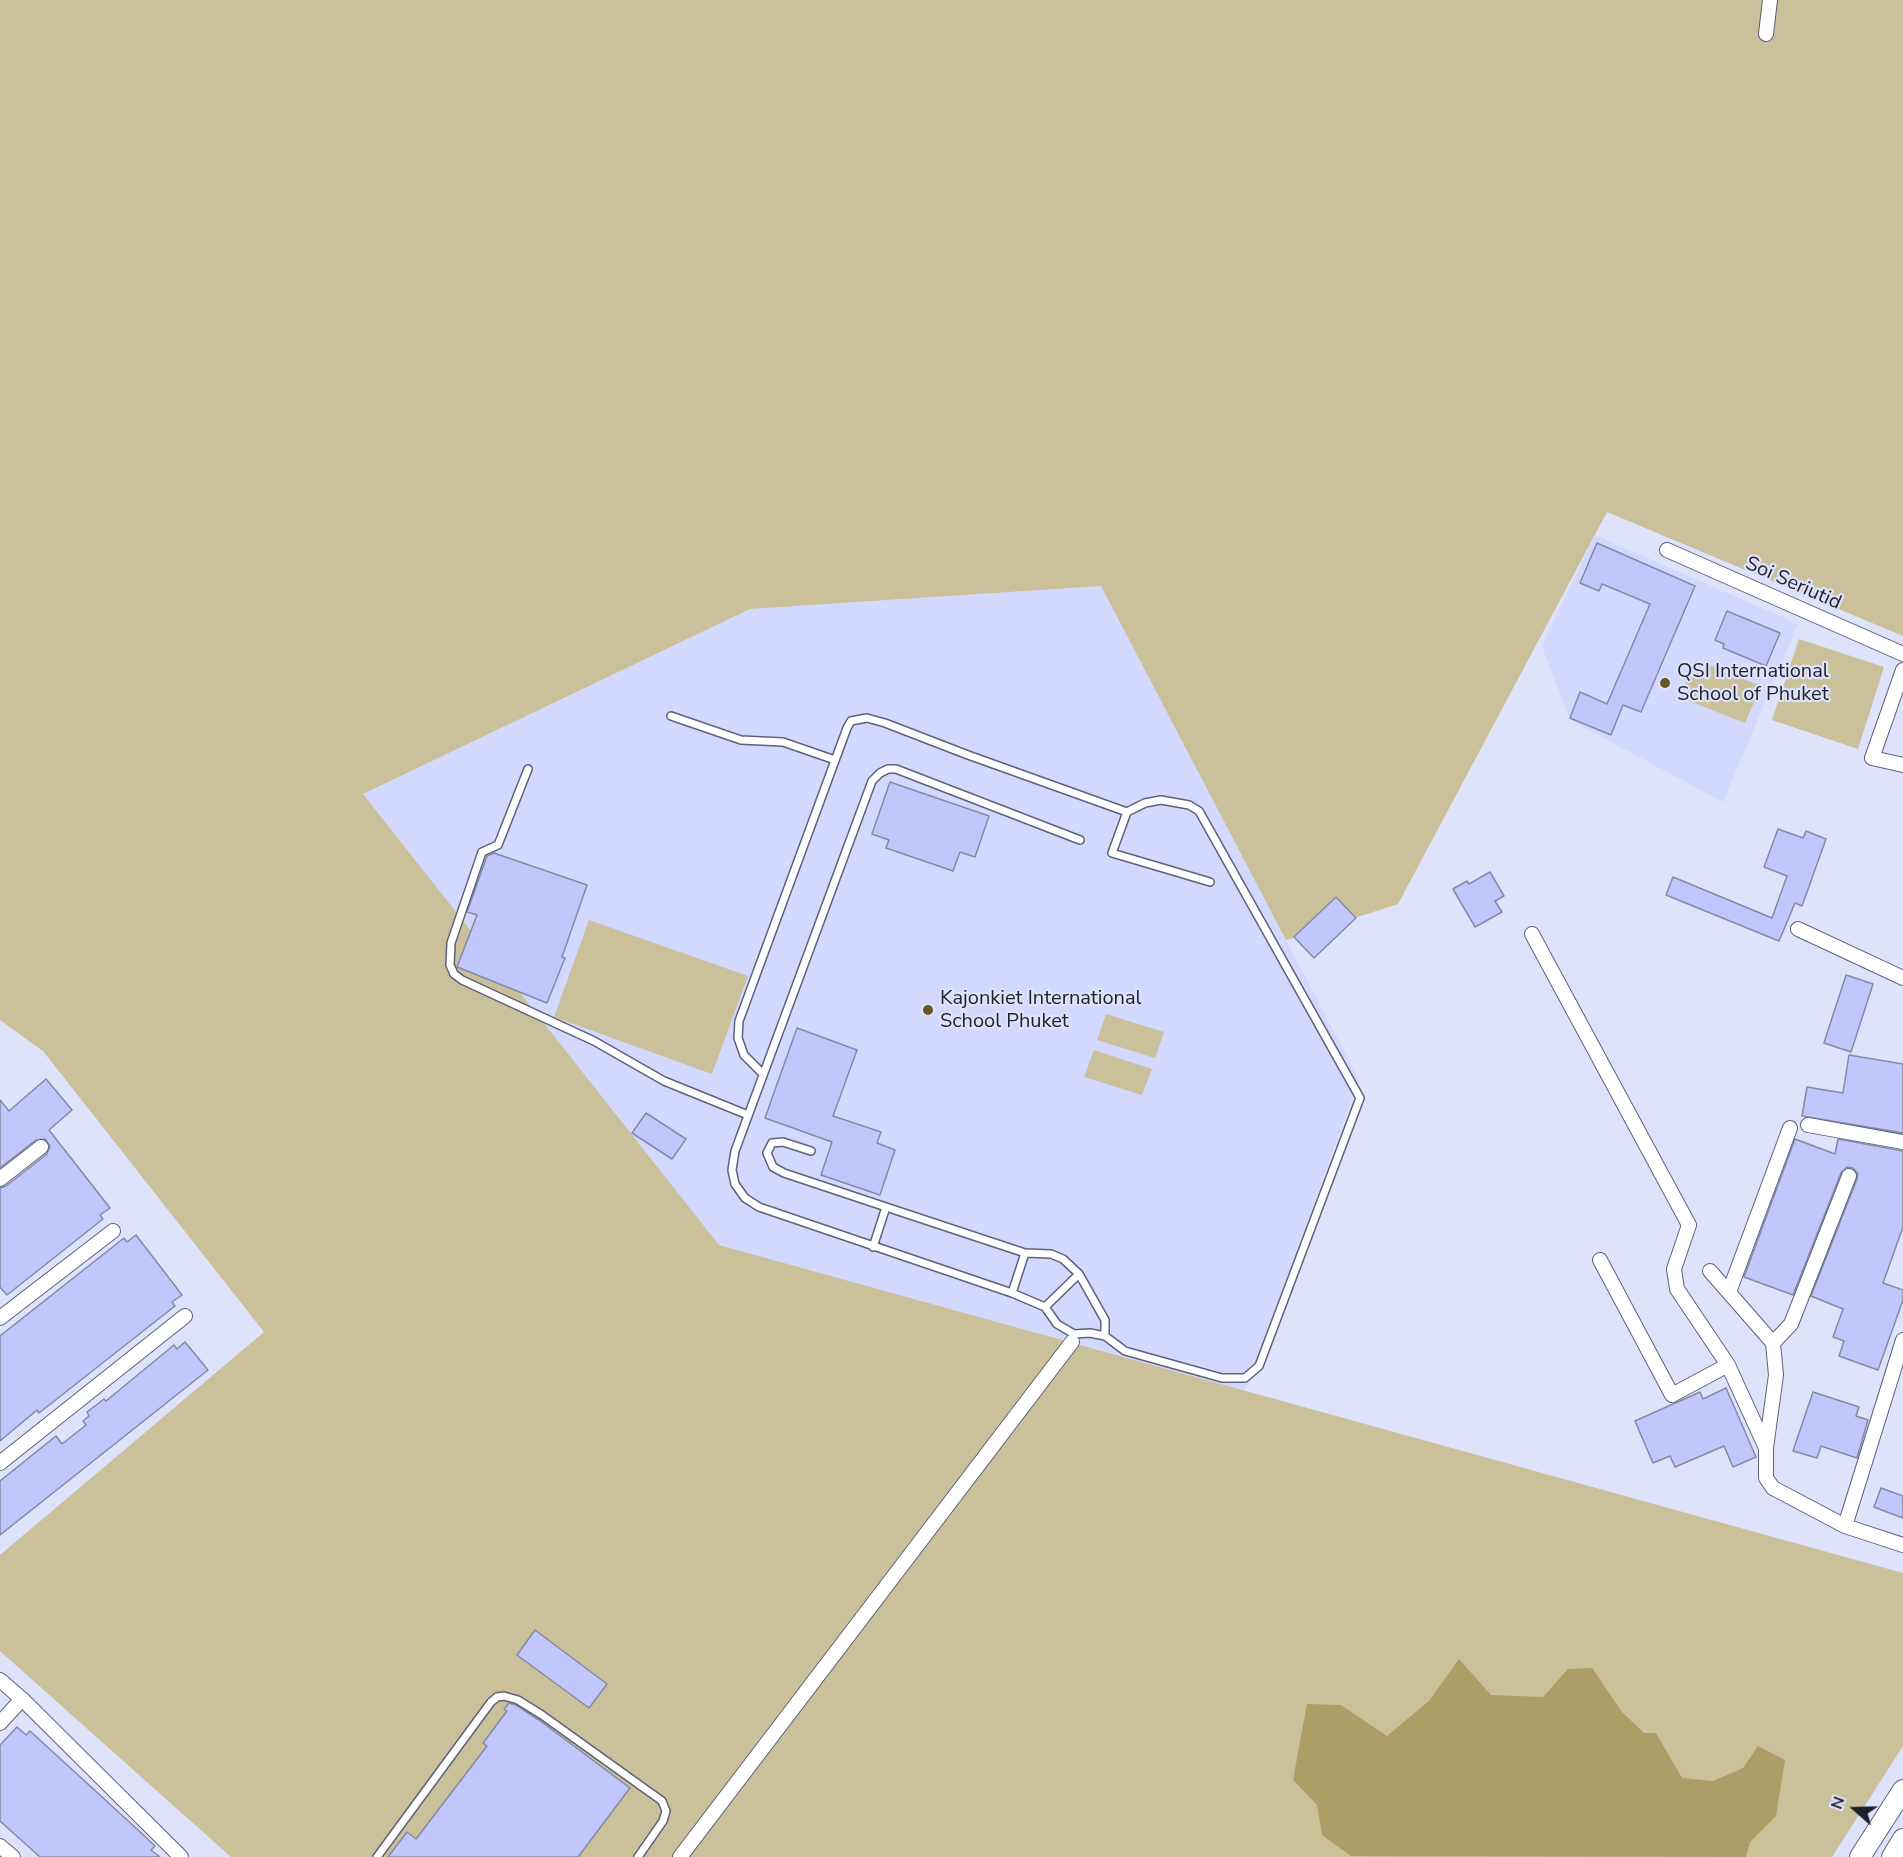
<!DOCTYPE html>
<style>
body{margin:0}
#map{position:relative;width:1903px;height:1857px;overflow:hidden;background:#dee2fb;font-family:"Nunito Sans",sans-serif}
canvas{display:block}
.north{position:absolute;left:1825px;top:1779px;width:60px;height:60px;-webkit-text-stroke:4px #dee2fb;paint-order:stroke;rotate:290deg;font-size:16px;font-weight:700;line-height:24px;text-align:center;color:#1f202b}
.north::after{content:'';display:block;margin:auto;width:21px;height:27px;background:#1f202b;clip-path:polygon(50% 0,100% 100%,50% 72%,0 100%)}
</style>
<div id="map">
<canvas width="1903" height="1857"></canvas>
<div class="north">N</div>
</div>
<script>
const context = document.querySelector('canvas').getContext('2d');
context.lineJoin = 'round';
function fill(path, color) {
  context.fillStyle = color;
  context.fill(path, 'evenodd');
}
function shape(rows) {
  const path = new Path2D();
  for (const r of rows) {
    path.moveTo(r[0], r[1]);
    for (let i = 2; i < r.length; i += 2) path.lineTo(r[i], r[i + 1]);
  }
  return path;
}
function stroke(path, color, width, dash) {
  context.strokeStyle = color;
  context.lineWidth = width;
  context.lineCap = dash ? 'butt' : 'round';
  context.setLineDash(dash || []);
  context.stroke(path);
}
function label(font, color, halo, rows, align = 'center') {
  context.font = font + ' "Nunito Sans",sans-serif';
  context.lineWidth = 4.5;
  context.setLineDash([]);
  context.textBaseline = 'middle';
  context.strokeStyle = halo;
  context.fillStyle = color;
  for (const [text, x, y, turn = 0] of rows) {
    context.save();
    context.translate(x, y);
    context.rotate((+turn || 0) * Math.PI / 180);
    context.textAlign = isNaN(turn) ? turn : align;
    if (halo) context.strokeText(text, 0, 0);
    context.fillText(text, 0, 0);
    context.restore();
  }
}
fill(shape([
 [1595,535,1798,624,1723,802,1570,720,1542,646],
 [1102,586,1359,1080,1245,1391,719,1245,363,794,750,609]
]), '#d3d8fe');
fill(shape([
 [0,0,1903,0,1903,636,1607,512,1398,904,1286,940,1101,586,750,609,363,794,719,1245,1903,1573,1903,1746,1832,1857,231,1857,0,1651,0,1555,264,1332,43,1051,0,1020],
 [1799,639,1884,667,1858,749,1772,720],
 [1696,660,1761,686,1745,723,1679,697],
 [589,920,748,976,712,1074,554,1017],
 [1106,1014,1164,1032,1155,1058,1097,1040],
 [1094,1050,1152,1069,1142,1095,1084,1077]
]), '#cac099');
fill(shape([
 [1459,1659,1491,1695,1543,1697,1568,1669,1592,1668,1622,1712,1644,1733,1656,1733,1682,1778,1713,1781,1743,1768,1758,1746,1785,1760,1776,1816,1750,1842,1746,1857,1351,1856,1322,1835,1317,1805,1293,1780,1307,1704,1341,1705,1387,1736,1429,1701]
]), '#ad9e68');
const building = shape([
 [1597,543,1695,586,1641,712,1623,705,1611,735,1570,718,1580,692,1607,704,1650,604,1602,584,1599,591,1580,583,1597,543],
 [1727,611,1780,633,1766,666,1723,648,1724,644,1715,640,1727,611],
 [890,782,989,816,975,857,960,852,953,871,886,848,889,840,872,834,890,782],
 [1778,829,1803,838,1806,831,1826,839,1802,906,1795,903,1779,941,1666,895,1673,877,1772,918,1787,876,1764,867,1778,829],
 [494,853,587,885,562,957,565,958,547,1003,457,967,477,915,467,912,487,856,494,853],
 [1490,872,1504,896,1495,901,1502,912,1475,927,1453,889,1467,881,1469,884,1490,872],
 [1336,897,1356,918,1314,958,1294,937,1336,897],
 [1846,975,1873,984,1851,1052,1824,1043,1846,975],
 [797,1028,857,1050,833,1116,881,1132,877,1143,895,1150,880,1195,821,1175,832,1142,765,1118,797,1028],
 [1849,1055,1903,1064,1903,1133,1802,1116,1807,1087,1843,1093,1849,1055],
 [46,1079,72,1110,49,1130,110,1208,100,1215,103,1219,7,1295,0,1287,0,1188,6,1186,47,1154,50,1146,45,1139,36,1140,0,1168,0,1100,9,1111,46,1079],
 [646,1113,686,1139,672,1159,632,1133,646,1113],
 [1795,1139,1835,1154,1838,1139,1903,1151,1903,1227,1883,1283,1903,1290,1903,1300,1878,1370,1839,1356,1844,1341,1833,1337,1843,1309,1811,1296,1857,1179,1858,1174,1853,1168,1847,1167,1841,1173,1793,1295,1744,1277,1795,1139],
 [136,1235,182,1295,172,1302,175,1306,39,1413,37,1410,0,1441,0,1336,124,1238,127,1242,136,1235],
 [185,1342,208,1370,0,1535,0,1481,56,1436,62,1444,86,1425,83,1421,89,1416,87,1412,104,1399,106,1401,174,1345,177,1349,185,1342],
 [1726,1388,1756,1457,1733,1467,1724,1446,1675,1467,1670,1456,1653,1463,1635,1421,1700,1392,1703,1399,1726,1388],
 [1813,1392,1859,1407,1856,1416,1868,1420,1857,1458,1821,1446,1817,1458,1793,1451,1813,1392],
 [1881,1488,1903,1496,1903,1518,1874,1507,1881,1488],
 [535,1630,607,1684,589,1708,517,1655,535,1630],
 [509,1703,516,1705,539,1720,630,1788,578,1857,388,1857,407,1832,416,1839,487,1746,483,1743,507,1711,504,1709,509,1703],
 [17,1727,26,1735,30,1731,137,1829,155,1846,151,1850,160,1857,40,1857,0,1821,0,1745,17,1727]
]);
fill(building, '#c0c7fc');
stroke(building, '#8689a5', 1.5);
const service = shape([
 [671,716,741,740,783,742,835,760],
 [528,769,498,845,482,852,451,943,450,965,454,974,462,980,594,1041,664,1081,748,1115],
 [1127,812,1112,853,1210,882],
 [763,1074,744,1055,738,1038,739,1021,847,728,851,721,867,718,885,723,968,755,1127,812,1145,803,1161,800,1189,805,1199,811,1360,1098,1259,1366,1245,1378,1222,1378,1125,1351,1105,1336],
 [811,1151,783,1142,772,1143,767,1153,773,1167,784,1173,886,1207],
 [873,1247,886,1207,1025,1253],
 [1025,1253,1051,1254,1063,1259,1079,1274,1105,1320,1105,1336,1090,1333,1074,1334,1057,1324,1045,1307,1012,1293,1025,1253],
 [1012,1293,759,1207,745,1198,735,1184,732,1170,735,1151,872,781,880,773,888,769,896,769,1080,840],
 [1045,1307,1079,1274],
 [377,1857,491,1702,497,1697,504,1696,518,1700,542,1715,662,1801,666,1811,663,1821,638,1857]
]);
const minor = shape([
 [1766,34,1770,0],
 [1667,550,1903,654],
 [1903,670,1872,758,1903,765],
 [1798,929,1903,978],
 [1532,934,1689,1225,1674,1269,1677,1289,1728,1365],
 [1808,1125,1903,1142],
 [0,1179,41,1147],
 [1600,1260,1672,1395,1728,1365,1766,1448],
 [1710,1271,1773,1343,1776,1375,1766,1448,1766,1478,1773,1488,1845,1526],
 [1729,1292,1790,1128],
 [0,1318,113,1231],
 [1903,1340,1845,1526,1903,1545],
 [1773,1343,1791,1324,1849,1176],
 [0,1463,185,1316],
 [0,1680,22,1699,181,1857],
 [0,1723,22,1699],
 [0,1846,13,1857],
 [680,1857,1072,1342]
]);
const secondary = shape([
 [1860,1857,1903,1790],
 [1892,1857,1903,1839]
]);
stroke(service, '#5e617b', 10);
stroke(minor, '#5e617b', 16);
stroke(secondary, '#5e617b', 22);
stroke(service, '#fff', 7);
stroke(minor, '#fff', 14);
stroke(secondary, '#fff', 20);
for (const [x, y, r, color] of [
 [1665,683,6,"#665825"],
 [928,1010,6,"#665825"]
]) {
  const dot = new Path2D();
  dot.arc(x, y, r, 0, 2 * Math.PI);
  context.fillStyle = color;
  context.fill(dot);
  stroke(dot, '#dee2fb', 2);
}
label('20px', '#1f202b', '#dee2fb', [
 ["Soi Seriutid",1793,584,24]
]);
label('20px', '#1f202b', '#dee2fb', [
 ["QSI International",1677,672],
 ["School of Phuket",1677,695],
 ["Kajonkiet International",940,999],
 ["School Phuket",940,1022]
], 'left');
</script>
